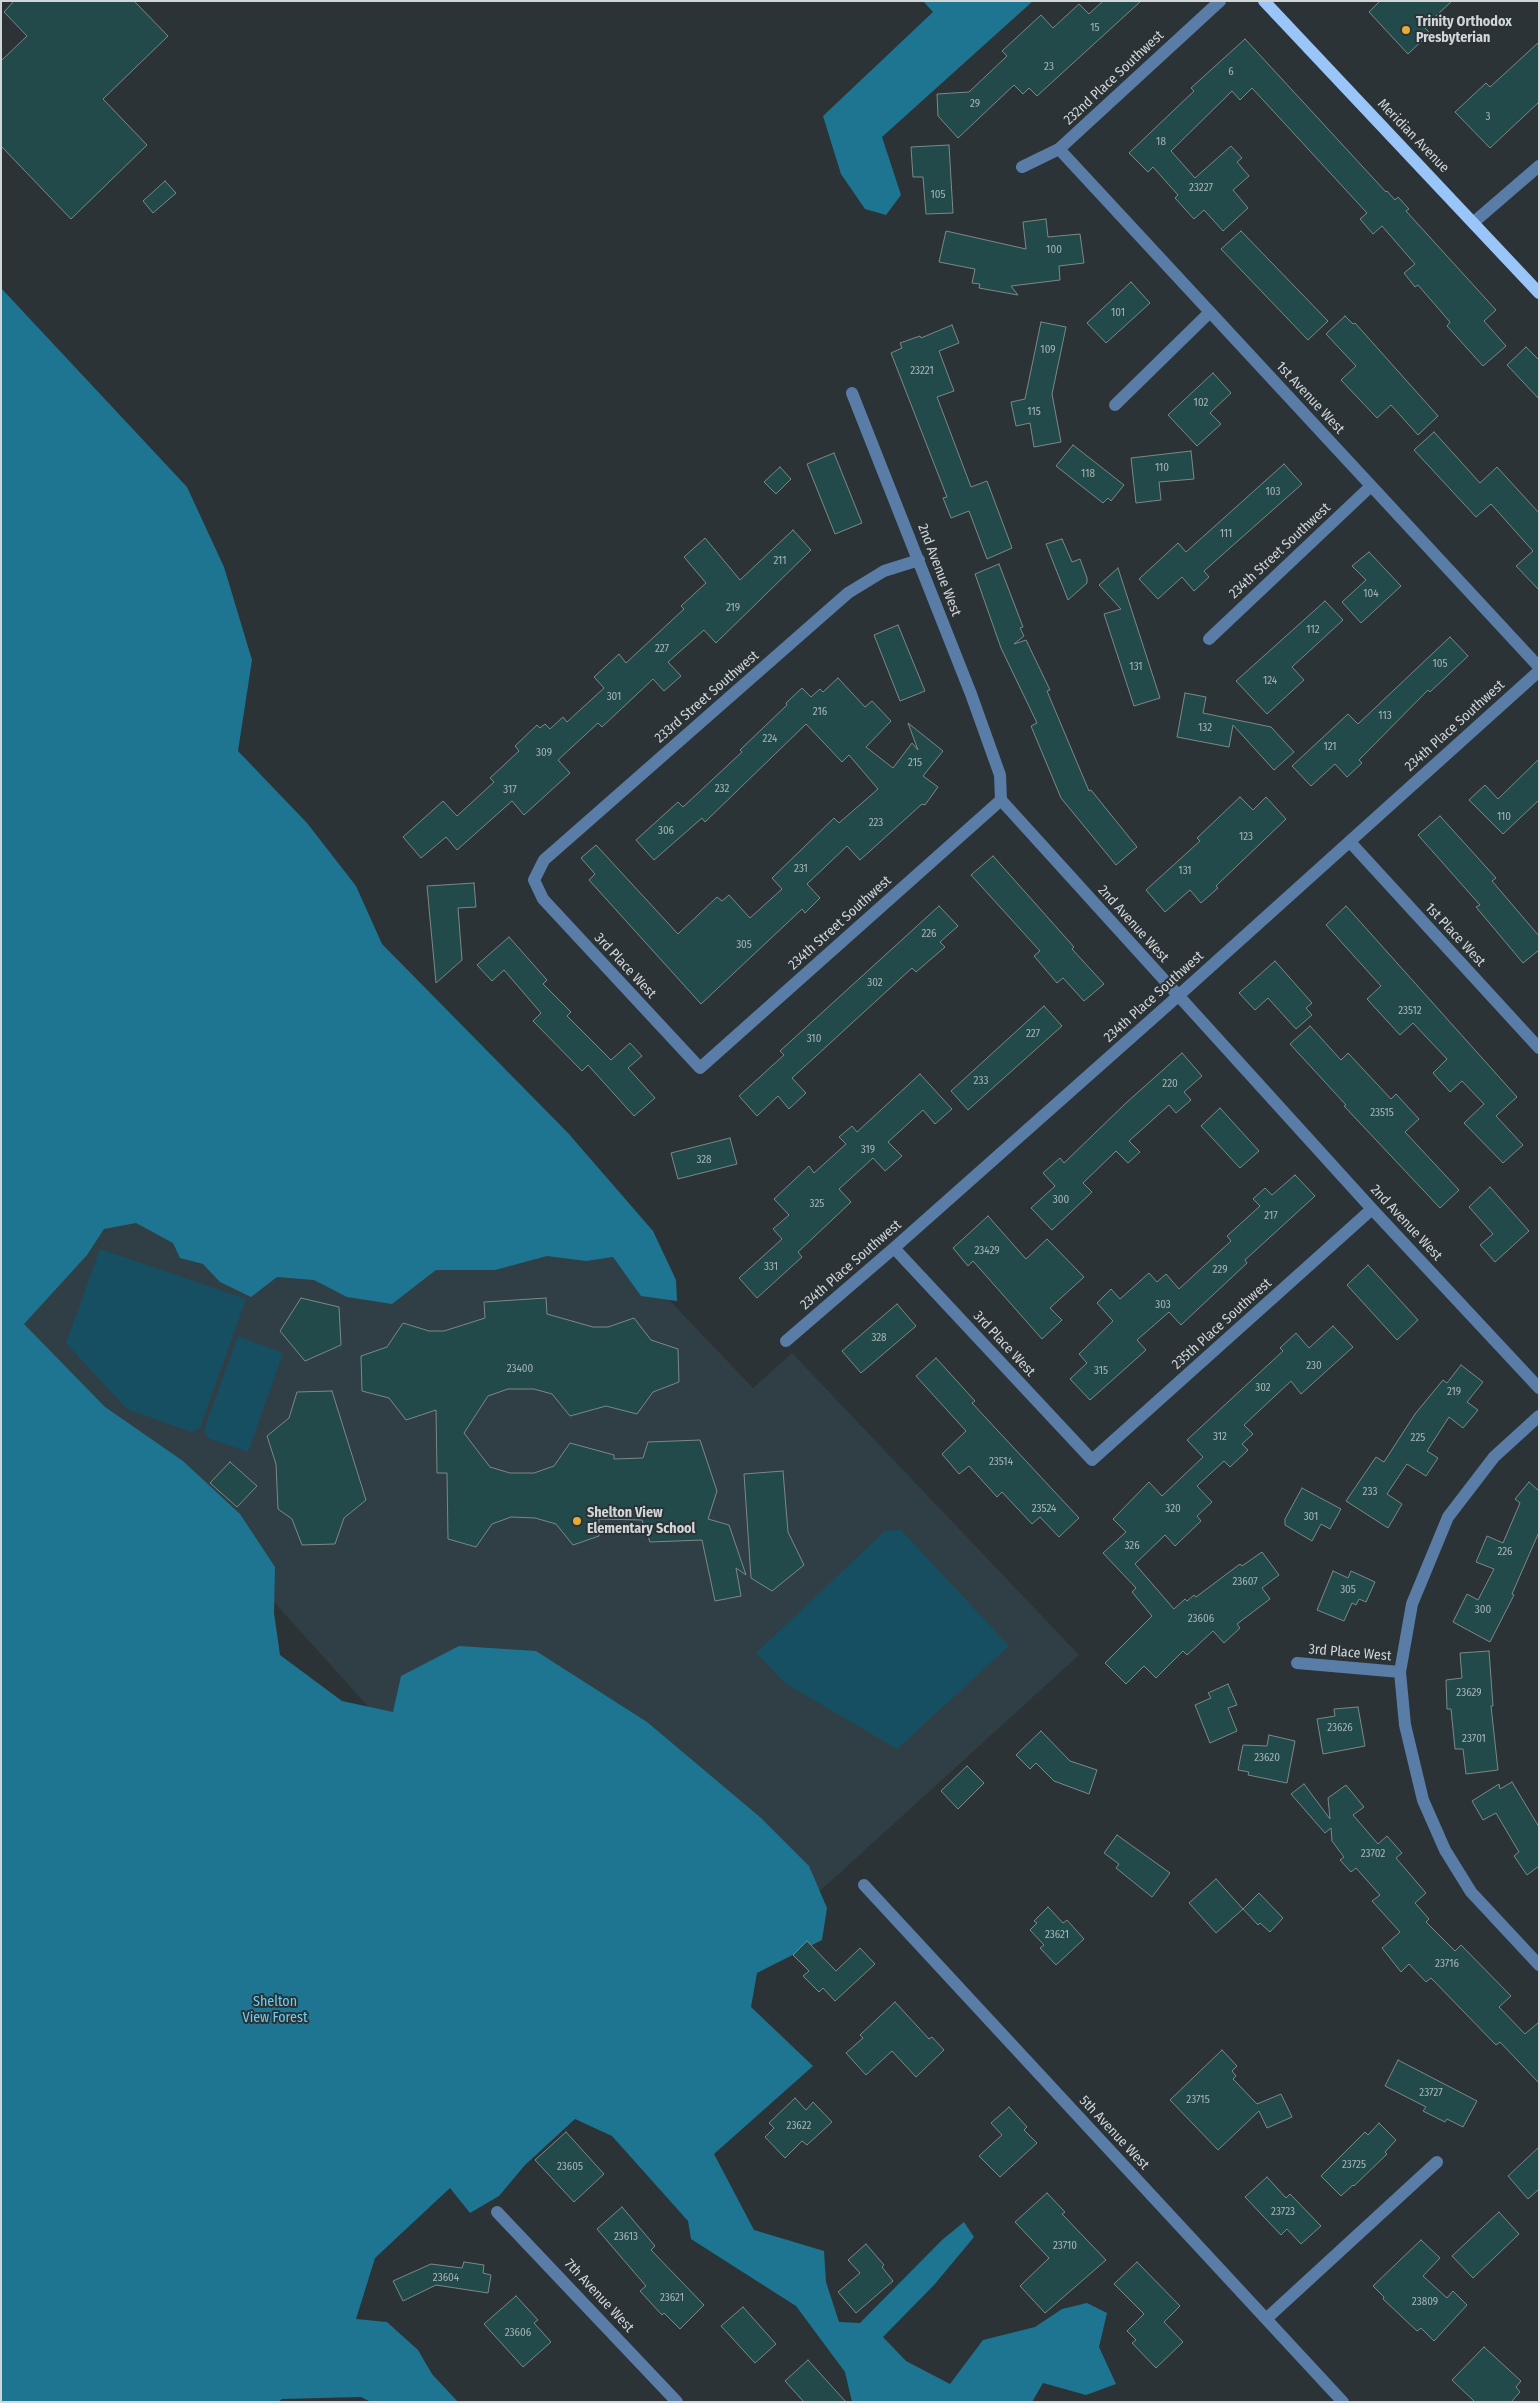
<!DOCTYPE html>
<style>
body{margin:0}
#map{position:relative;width:1540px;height:2403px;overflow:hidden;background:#2b3337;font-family:"Fira Sans Condensed",sans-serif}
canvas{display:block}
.frame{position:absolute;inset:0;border:2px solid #d1d6d8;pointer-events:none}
</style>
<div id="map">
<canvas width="1540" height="2403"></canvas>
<div class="frame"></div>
</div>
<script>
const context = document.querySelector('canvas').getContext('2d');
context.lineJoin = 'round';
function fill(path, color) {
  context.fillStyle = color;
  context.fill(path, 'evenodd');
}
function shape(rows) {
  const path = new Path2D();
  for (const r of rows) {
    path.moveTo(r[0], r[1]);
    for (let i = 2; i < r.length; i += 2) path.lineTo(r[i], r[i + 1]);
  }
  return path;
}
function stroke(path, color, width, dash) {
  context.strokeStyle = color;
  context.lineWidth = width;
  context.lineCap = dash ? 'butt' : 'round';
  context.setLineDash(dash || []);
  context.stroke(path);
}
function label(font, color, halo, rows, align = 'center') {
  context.font = font + ' "Fira Sans Condensed",sans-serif';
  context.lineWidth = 4;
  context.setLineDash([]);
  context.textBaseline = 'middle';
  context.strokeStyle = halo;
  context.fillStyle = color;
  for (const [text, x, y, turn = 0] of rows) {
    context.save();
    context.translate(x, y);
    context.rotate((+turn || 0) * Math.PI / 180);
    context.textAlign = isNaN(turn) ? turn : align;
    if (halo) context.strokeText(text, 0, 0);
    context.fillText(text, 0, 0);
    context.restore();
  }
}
fill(shape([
 [354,970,753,1388,792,1353,1079,1655,663,2034,1,1299,1,1281]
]), '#2f3f45');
fill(shape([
 [100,1249,246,1299,200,1428,191,1432,127,1409,66,1343],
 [238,1336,283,1353,248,1452,208,1438,204,1430],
 [901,1530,1009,1646,897,1749,785,1683,756,1653,885,1531]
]), '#164f61');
fill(shape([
 [923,1,1033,1,882,137,901,195,886,215,865,209,841,174,823,116,933,12],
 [1,288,187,487,224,567,252,660,238,751,307,823,356,886,382,944,568,1133,653,1231,676,1280,677,1301,641,1296,613,1257,586,1261,547,1256,495,1270,436,1270,392,1304,347,1297,314,1280,277,1277,251,1297,220,1282,203,1264,180,1258,173,1243,136,1223,104,1229,87,1255,24,1324,105,1407,183,1461,240,1514,275,1567,274,1613,280,1655,342,1701,393,1712,401,1676,459,1646,536,1651,647,1722,761,1818,809,1866,827,1908,822,1940,757,1973,751,2007,813,2066,714,2154,754,2230,824,2251,826,2282,839,2322,860,2323,942,2240,964,2222,974,2237,934,2285,883,2337,906,2361,950,2384,983,2340,1035,2327,1062,2309,1087,2303,1107,2313,1099,2347,1116,2384,1086,2395,1043,2383,1032,2402,852,2402,845,2372,796,2306,691,2239,688,2221,612,2136,575,2119,525,2165,499,2196,470,2213,450,2188,375,2258,356,2319,387,2322,418,2350,432,2374,458,2402,371,2402,361,2397,282,2399,278,2402,1,2402]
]), '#1e7591');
const building = shape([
 [14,1,134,1,168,36,103,99,147,145,71,219,1,146,1,61,27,36,4,12,14,1],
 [1103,1,1141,1,1037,96,1029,88,1023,94,1014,85,958,138,938,116,937,94,969,92,1007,56,1002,51,1041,15,1053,28,1079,4,1089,14,1103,1],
 [1380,1,1452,1,1424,27,1430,33,1408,54,1369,12,1380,1],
 [1245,39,1386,192,1387,191,1395,200,1398,197,1409,209,1406,211,1496,310,1484,321,1506,346,1483,366,1447,326,1450,322,1418,285,1415,287,1404,273,1415,264,1382,226,1373,234,1360,219,1367,213,1252,88,1240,100,1232,91,1171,151,1195,178,1231,146,1242,158,1237,162,1249,176,1233,190,1248,208,1223,231,1204,210,1194,219,1175,198,1178,195,1153,167,1148,172,1129,153,1194,91,1191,88,1245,39],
 [1539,42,1539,102,1490,148,1455,112,1486,83,1490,87,1539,42],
 [949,145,953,213,926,214,923,177,913,177,911,147,949,145],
 [165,181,176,193,153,213,143,201,165,181],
 [1046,219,1048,237,1080,234,1084,263,1059,266,1060,280,1011,286,1018,295,979,288,980,284,972,283,975,269,939,262,946,231,1026,249,1023,222,1046,219],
 [1241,231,1328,321,1308,340,1221,249,1241,231],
 [1131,282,1150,303,1106,343,1087,323,1131,282],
 [1345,316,1353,324,1355,323,1438,416,1418,435,1391,405,1377,418,1341,380,1356,366,1326,334,1345,316],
 [1041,322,1066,327,1052,394,1061,442,1034,447,1030,423,1016,426,1011,402,1025,399,1041,322],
 [952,325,959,343,939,351,954,391,937,397,971,487,987,481,1012,548,987,559,969,511,951,518,943,498,947,497,891,353,902,348,900,343,920,336,921,338,952,325],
 [1526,347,1539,360,1539,399,1507,365,1526,347],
 [1213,373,1231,393,1210,413,1221,424,1197,446,1168,415,1213,373],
 [1434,432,1480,483,1497,467,1539,513,1539,590,1516,566,1533,551,1491,504,1476,517,1414,450,1434,432],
 [1073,445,1124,485,1111,501,1108,498,1103,503,1056,466,1073,445],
 [1191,451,1194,479,1159,482,1161,500,1136,503,1131,458,1191,451],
 [834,453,862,523,835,534,807,464,834,453],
 [1284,464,1302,484,1204,571,1209,577,1194,591,1182,577,1158,599,1139,579,1178,543,1186,552,1284,464],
 [780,467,791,479,776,494,764,482,780,467],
 [793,530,811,550,716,643,704,630,668,662,681,676,664,691,653,679,602,727,598,723,558,760,570,773,524,815,512,801,457,850,446,837,421,858,403,837,443,801,457,816,494,782,490,778,519,751,515,746,537,725,540,728,545,724,550,729,563,717,567,722,604,688,594,677,619,654,626,663,684,609,681,606,706,583,684,557,705,538,740,580,793,530],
 [1062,539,1072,562,1080,559,1087,578,1087,583,1068,600,1046,544,1062,539],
 [1369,552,1401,586,1361,623,1342,602,1366,580,1352,566,1369,552],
 [999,564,1023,627,1020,628,1024,636,1014,644,1026,640,1050,690,1047,691,1089,791,1091,790,1137,847,1116,865,1061,798,1031,726,1037,723,1001,648,975,574,999,564],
 [1118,568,1160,698,1134,706,1104,614,1121,609,1099,585,1118,568],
 [1325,601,1343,620,1292,667,1304,680,1267,714,1236,681,1325,601],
 [898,625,925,691,900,701,874,635,898,625],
 [1450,637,1468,656,1430,692,1428,690,1359,760,1362,763,1347,777,1335,764,1311,786,1292,766,1348,714,1358,724,1450,637],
 [838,678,865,707,872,701,891,721,866,747,893,768,912,743,918,750,908,723,943,751,923,776,938,787,925,805,922,804,860,860,847,846,807,884,820,898,805,913,802,909,701,1004,589,880,595,874,581,858,596,845,678,934,717,897,722,901,729,895,750,918,782,889,772,878,834,818,839,823,878,789,849,755,842,762,806,724,705,822,702,818,654,860,636,840,678,802,683,807,742,752,740,750,787,705,786,703,802,688,811,697,820,689,823,692,838,678],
 [1185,693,1206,697,1203,713,1271,727,1294,752,1274,770,1233,725,1229,747,1177,737,1185,693],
 [1539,759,1539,800,1503,834,1469,800,1485,785,1498,799,1539,759],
 [1240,797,1253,810,1266,797,1286,819,1216,886,1218,888,1201,903,1190,890,1165,912,1146,890,1200,841,1197,838,1240,797],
 [1440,816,1496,878,1492,881,1539,936,1539,950,1523,963,1476,907,1480,905,1418,835,1440,816],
 [993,856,1074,947,1072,949,1104,984,1084,1001,1063,978,1057,983,1034,956,1040,951,971,875,993,856],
 [474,883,476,907,458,908,462,960,436,983,427,886,474,883],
 [939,906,958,926,940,942,945,947,916,972,912,968,792,1078,806,1093,789,1109,778,1096,757,1116,739,1096,784,1055,780,1051,939,906],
 [1346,906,1517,1097,1496,1116,1523,1145,1503,1163,1464,1123,1484,1104,1462,1081,1450,1092,1433,1073,1447,1059,1413,1023,1400,1035,1367,999,1381,986,1326,925,1346,906],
 [509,937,547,980,543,984,571,1012,567,1016,611,1060,630,1043,642,1056,628,1068,655,1098,634,1116,588,1065,582,1071,533,1021,541,1013,504,970,492,981,477,965,509,937],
 [1275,961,1312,1003,1306,1008,1312,1015,1296,1029,1268,998,1255,1010,1239,993,1275,961],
 [1044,1006,1062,1026,968,1110,951,1091,1044,1006],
 [1310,1026,1341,1060,1348,1053,1391,1099,1396,1094,1419,1119,1405,1132,1459,1190,1440,1208,1344,1106,1346,1105,1290,1044,1310,1026],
 [1182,1053,1202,1076,1184,1092,1191,1100,1176,1113,1169,1105,1129,1141,1140,1152,1128,1163,1116,1151,1083,1183,1092,1192,1052,1230,1031,1208,1055,1186,1043,1173,1060,1158,1064,1163,1126,1103,1182,1053],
 [920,1074,952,1109,935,1124,923,1110,888,1142,902,1156,885,1171,873,1158,839,1189,851,1202,798,1252,802,1257,757,1298,739,1278,782,1239,773,1229,789,1215,774,1199,809,1166,814,1173,846,1144,839,1137,852,1126,857,1132,920,1074],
 [1220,1108,1259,1151,1240,1168,1201,1126,1220,1108],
 [730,1138,737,1164,678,1179,671,1153,730,1138],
 [1295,1175,1315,1196,1245,1260,1247,1263,1181,1325,1169,1312,1137,1340,1146,1350,1090,1400,1070,1379,1087,1363,1079,1354,1113,1321,1097,1303,1111,1289,1120,1299,1149,1273,1157,1282,1166,1274,1179,1289,1231,1241,1227,1236,1260,1206,1253,1199,1265,1188,1272,1195,1295,1175],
 [1490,1187,1529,1231,1495,1262,1480,1245,1493,1234,1469,1207,1490,1187],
 [988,1216,1026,1259,1047,1239,1084,1277,1050,1308,1062,1320,1042,1339,973,1261,968,1266,953,1248,988,1216],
 [1368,1265,1418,1320,1397,1340,1347,1285,1368,1265],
 [301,1298,339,1307,341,1345,305,1361,280,1331,301,1298],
 [546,1298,547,1314,593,1327,608,1327,634,1318,651,1340,678,1349,679,1382,653,1392,637,1414,606,1406,570,1416,552,1394,534,1389,508,1389,488,1396,464,1433,490,1467,510,1473,534,1473,554,1466,570,1443,614,1455,614,1459,643,1458,648,1442,700,1440,717,1491,708,1519,729,1525,746,1575,736,1568,741,1596,715,1601,702,1540,650,1542,642,1520,599,1519,599,1536,573,1545,556,1524,535,1518,511,1517,492,1524,476,1547,448,1539,447,1473,437,1473,436,1410,406,1420,389,1398,362,1391,361,1356,387,1347,403,1323,429,1331,444,1331,485,1318,484,1302,546,1298],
 [897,1304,916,1326,861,1373,842,1351,897,1304],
 [1333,1326,1353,1347,1301,1394,1291,1381,1244,1425,1253,1434,1242,1444,1248,1450,1230,1467,1224,1461,1197,1486,1212,1502,1197,1516,1201,1521,1175,1546,1165,1535,1135,1564,1174,1609,1185,1599,1187,1601,1194,1595,1196,1597,1240,1564,1242,1566,1262,1552,1279,1575,1262,1588,1270,1599,1237,1624,1240,1628,1224,1643,1213,1631,1187,1655,1183,1651,1156,1678,1144,1666,1126,1684,1105,1663,1152,1616,1132,1592,1136,1588,1103,1553,1126,1532,1113,1519,1149,1482,1162,1496,1203,1457,1187,1440,1283,1351,1280,1348,1296,1333,1309,1348,1333,1326],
 [936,1358,975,1401,972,1403,1079,1518,1059,1537,1040,1517,1032,1524,1002,1492,997,1497,969,1466,959,1474,942,1454,966,1431,916,1376,936,1358],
 [1461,1365,1483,1382,1467,1402,1478,1410,1463,1428,1449,1417,1427,1451,1438,1458,1426,1476,1407,1464,1387,1494,1402,1504,1388,1528,1346,1501,1376,1457,1384,1462,1415,1414,1443,1380,1447,1383,1461,1365],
 [332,1391,366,1500,344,1518,335,1544,302,1545,292,1519,278,1509,276,1464,267,1436,289,1418,297,1392,332,1391],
 [230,1462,257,1486,237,1507,210,1483,230,1462],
 [783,1471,788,1532,804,1565,772,1591,751,1578,744,1474,783,1471],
 [1529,1482,1539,1491,1539,1532,1512,1594,1514,1595,1490,1642,1453,1622,1467,1594,1478,1600,1494,1569,1476,1562,1487,1536,1503,1543,1520,1503,1515,1499,1529,1482],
 [1302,1488,1341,1509,1330,1529,1321,1524,1312,1541,1285,1525,1285,1519,1302,1488],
 [1333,1571,1348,1578,1351,1571,1375,1582,1366,1602,1359,1599,1356,1605,1352,1603,1344,1621,1317,1610,1333,1571],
 [1489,1651,1493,1706,1491,1706,1498,1770,1466,1774,1463,1749,1455,1749,1451,1709,1447,1709,1446,1680,1462,1678,1460,1653,1489,1651],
 [1228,1684,1237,1705,1228,1708,1237,1731,1210,1743,1195,1705,1211,1698,1208,1693,1228,1684],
 [1358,1707,1365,1746,1323,1754,1317,1719,1335,1716,1334,1709,1358,1707],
 [1041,1731,1070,1761,1097,1770,1089,1794,1054,1781,1036,1763,1030,1769,1016,1755,1041,1731],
 [1269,1735,1295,1741,1287,1783,1248,1775,1249,1772,1238,1770,1243,1745,1267,1746,1269,1735],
 [967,1766,984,1783,958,1809,941,1791,967,1766],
 [1512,1782,1539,1827,1539,1866,1527,1875,1514,1856,1519,1852,1496,1813,1483,1820,1472,1801,1499,1784,1500,1789,1512,1782],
 [1304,1784,1330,1819,1328,1798,1346,1785,1364,1807,1353,1815,1378,1844,1387,1836,1402,1853,1396,1858,1426,1893,1415,1903,1429,1919,1426,1922,1455,1951,1461,1945,1511,1996,1499,2007,1525,2034,1539,2022,1539,2083,1500,2042,1496,2045,1431,1978,1426,1982,1409,1964,1401,1972,1382,1948,1400,1932,1372,1901,1380,1895,1356,1868,1351,1872,1340,1860,1344,1857,1332,1841,1331,1828,1325,1833,1291,1794,1304,1784],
 [1117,1835,1170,1873,1152,1897,1116,1868,1119,1864,1104,1853,1117,1835],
 [1216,1879,1243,1909,1259,1893,1283,1918,1270,1932,1260,1923,1258,1925,1243,1909,1216,1933,1189,1903,1216,1879],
 [1048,1907,1063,1923,1067,1920,1084,1939,1056,1965,1040,1948,1044,1945,1030,1930,1037,1923,1034,1921,1048,1907],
 [807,1941,836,1971,860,1948,875,1964,835,2001,823,1988,819,1992,803,1976,809,1971,793,1955,807,1941],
 [895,2002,929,2039,932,2037,944,2050,916,2077,892,2051,866,2075,846,2053,863,2038,860,2035,895,2002],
 [1222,2050,1237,2066,1232,2071,1236,2076,1233,2079,1235,2081,1257,2104,1281,2094,1292,2117,1267,2128,1259,2111,1218,2150,1170,2100,1222,2050],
 [1398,2060,1477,2101,1463,2127,1447,2119,1445,2122,1423,2111,1426,2107,1385,2086,1398,2060],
 [795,2098,806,2110,813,2102,832,2122,807,2145,802,2141,785,2158,765,2137,774,2128,769,2123,795,2098],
 [1009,2107,1027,2127,1024,2130,1037,2143,1000,2177,979,2156,1002,2135,991,2123,1009,2107],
 [1379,2123,1396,2140,1385,2152,1387,2154,1354,2186,1353,2185,1341,2196,1321,2176,1365,2132,1368,2135,1379,2123],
 [566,2132,604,2174,574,2202,535,2160,566,2132],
 [1539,2147,1539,2189,1528,2199,1508,2176,1539,2147],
 [1267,2177,1286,2198,1290,2194,1321,2226,1301,2244,1287,2229,1281,2235,1245,2197,1267,2177],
 [1047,2193,1065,2212,1062,2214,1106,2260,1045,2313,1020,2286,1049,2258,1015,2222,1047,2193],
 [622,2207,655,2246,651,2250,704,2305,680,2329,664,2313,662,2315,640,2291,646,2286,597,2229,622,2207],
 [1499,2212,1519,2234,1473,2278,1452,2256,1499,2212],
 [1421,2240,1440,2258,1423,2276,1447,2298,1453,2291,1467,2305,1434,2341,1421,2328,1417,2331,1383,2299,1384,2297,1373,2286,1421,2240],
 [866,2244,884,2265,882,2267,893,2281,856,2313,838,2292,860,2273,848,2260,866,2244],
 [464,2262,484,2265,483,2273,491,2275,488,2293,436,2285,403,2301,393,2281,431,2264,462,2268,464,2262],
 [1137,2262,1180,2306,1164,2322,1183,2342,1156,2368,1132,2343,1136,2340,1127,2331,1144,2314,1114,2284,1137,2262],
 [516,2296,538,2320,534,2323,551,2342,523,2367,484,2324,516,2296],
 [743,2307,776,2344,755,2363,721,2326,743,2307],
 [1484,2347,1521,2381,1516,2387,1520,2392,1511,2402,1475,2402,1452,2380,1484,2347],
 [808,2360,846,2402,804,2402,785,2381,808,2360]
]);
fill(building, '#224a4a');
stroke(building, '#7d8887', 1);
stroke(shape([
 [1059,149,1539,667],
 [1022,167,1059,149,1220,1],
 [1474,222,1539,166],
 [852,393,971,694,1000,775,1001,800,1372,1209,1539,1388],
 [1115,405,1210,312],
 [919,560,884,571,848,593,544,860,534,880,543,899,700,1068,1001,800],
 [1209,639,1371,486],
 [1350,842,1539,1048],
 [894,1248,1092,1460,1372,1209],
 [786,1341,894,1248,1178,996,1539,671],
 [1539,1416,1494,1457,1448,1517,1412,1604,1400,1672,1405,1725,1423,1800,1445,1850,1471,1892,1539,1965],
 [1297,1663,1400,1672],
 [864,1885,1343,2402],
 [497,2212,677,2402],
 [1266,2319,1437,2162]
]), '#597da7', 12);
stroke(shape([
 [1264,1,1539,293]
]), '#99c5f9', 12);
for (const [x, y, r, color] of [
 [1406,30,5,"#e7ac36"],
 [577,1521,5,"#e7ac36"]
]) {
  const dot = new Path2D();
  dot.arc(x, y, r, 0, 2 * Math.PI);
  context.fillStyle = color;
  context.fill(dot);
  stroke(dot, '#2b3337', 2);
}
label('11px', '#a5b3b4', null, [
 ["15",1095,28],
 ["23",1049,67],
 ["6",1231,72],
 ["29",975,104],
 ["3",1488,117],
 ["18",1161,142],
 ["23227",1201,188],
 ["105",938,195],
 ["100",1054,250],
 ["101",1118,313],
 ["109",1048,350],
 ["23221",922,371],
 ["102",1201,403],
 ["115",1034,412],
 ["110",1162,468],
 ["118",1088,474],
 ["103",1273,492],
 ["111",1226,534],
 ["211",780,561],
 ["104",1371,594],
 ["219",733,608],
 ["112",1313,630],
 ["227",662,649],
 ["105",1440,664],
 ["131",1136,667],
 ["124",1270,681],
 ["301",614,697],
 ["216",820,712],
 ["113",1385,716],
 ["132",1205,728],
 ["224",770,739],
 ["121",1330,747],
 ["309",544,753],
 ["215",915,763],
 ["232",722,789],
 ["317",510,790],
 ["110",1504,817],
 ["223",876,823],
 ["306",666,831],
 ["123",1246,837],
 ["231",801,869],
 ["131",1185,871],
 ["226",929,934],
 ["305",744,945],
 ["302",875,983],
 ["23512",1410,1011],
 ["227",1033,1034],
 ["310",814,1039],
 ["233",981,1081],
 ["220",1170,1084],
 ["23515",1382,1113],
 ["319",868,1150],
 ["328",704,1160],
 ["300",1061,1200],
 ["325",817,1204],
 ["217",1271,1216],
 ["23429",987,1251],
 ["331",771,1267],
 ["229",1220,1270],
 ["303",1163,1305],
 ["328",879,1338],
 ["230",1314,1366],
 ["23400",520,1369],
 ["315",1101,1371],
 ["302",1263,1388],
 ["219",1454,1392],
 ["312",1220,1437],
 ["225",1418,1438],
 ["23514",1001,1462],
 ["233",1370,1492],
 ["23524",1044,1509],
 ["320",1173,1509],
 ["301",1311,1517],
 ["326",1132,1546],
 ["226",1505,1552],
 ["23607",1245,1582],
 ["305",1348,1590],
 ["300",1483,1610],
 ["23606",1201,1619],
 ["23629",1469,1693],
 ["23626",1340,1728],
 ["23701",1474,1739],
 ["23620",1267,1758],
 ["23702",1373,1854],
 ["23621",1057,1935],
 ["23716",1447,1964],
 ["23727",1431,2093],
 ["23715",1198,2100],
 ["23622",799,2126],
 ["23725",1354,2165],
 ["23605",570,2167],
 ["23723",1283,2212],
 ["23613",626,2237],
 ["23710",1065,2246],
 ["23604",446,2278],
 ["23621",672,2298],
 ["23809",1425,2302],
 ["23606",518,2333]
]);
label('bold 14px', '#d1d6d8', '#2b3337', [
 ["Trinity Orthodox",1416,22],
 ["Presbyterian",1416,38],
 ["Shelton View",587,1513],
 ["Elementary School",587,1529]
], 'left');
label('14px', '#d1d6d8', '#2b3337', [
 ["232nd Place Southwest",1114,78,-43],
 ["Meridian Avenue",1413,136,46],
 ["1st Avenue West",1310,398,47],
 ["234th Street Southwest",1280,551,-43],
 ["2nd Avenue West",939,570,69],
 ["233rd Street Southwest",707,697,-41],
 ["234th Place Southwest",1455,726,-42],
 ["234th Street Southwest",840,923,-42],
 ["2nd Avenue West",1133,924,48],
 ["1st Place West",1455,935,47],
 ["3rd Place West",625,966,47],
 ["234th Place Southwest",1154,997,-42],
 ["2nd Avenue West",1406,1223,47],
 ["234th Place Southwest",851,1265,-41],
 ["235th Place Southwest",1222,1324,-42],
 ["3rd Place West",1004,1344,47],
 ["3rd Place West",1350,1653,5],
 ["5th Avenue West",1114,2133,47],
 ["7th Avenue West",599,2296,47]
]);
label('14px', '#65d1f8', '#2b3337', [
 ["Shelton",275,2002],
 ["View Forest",275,2018]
]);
</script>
